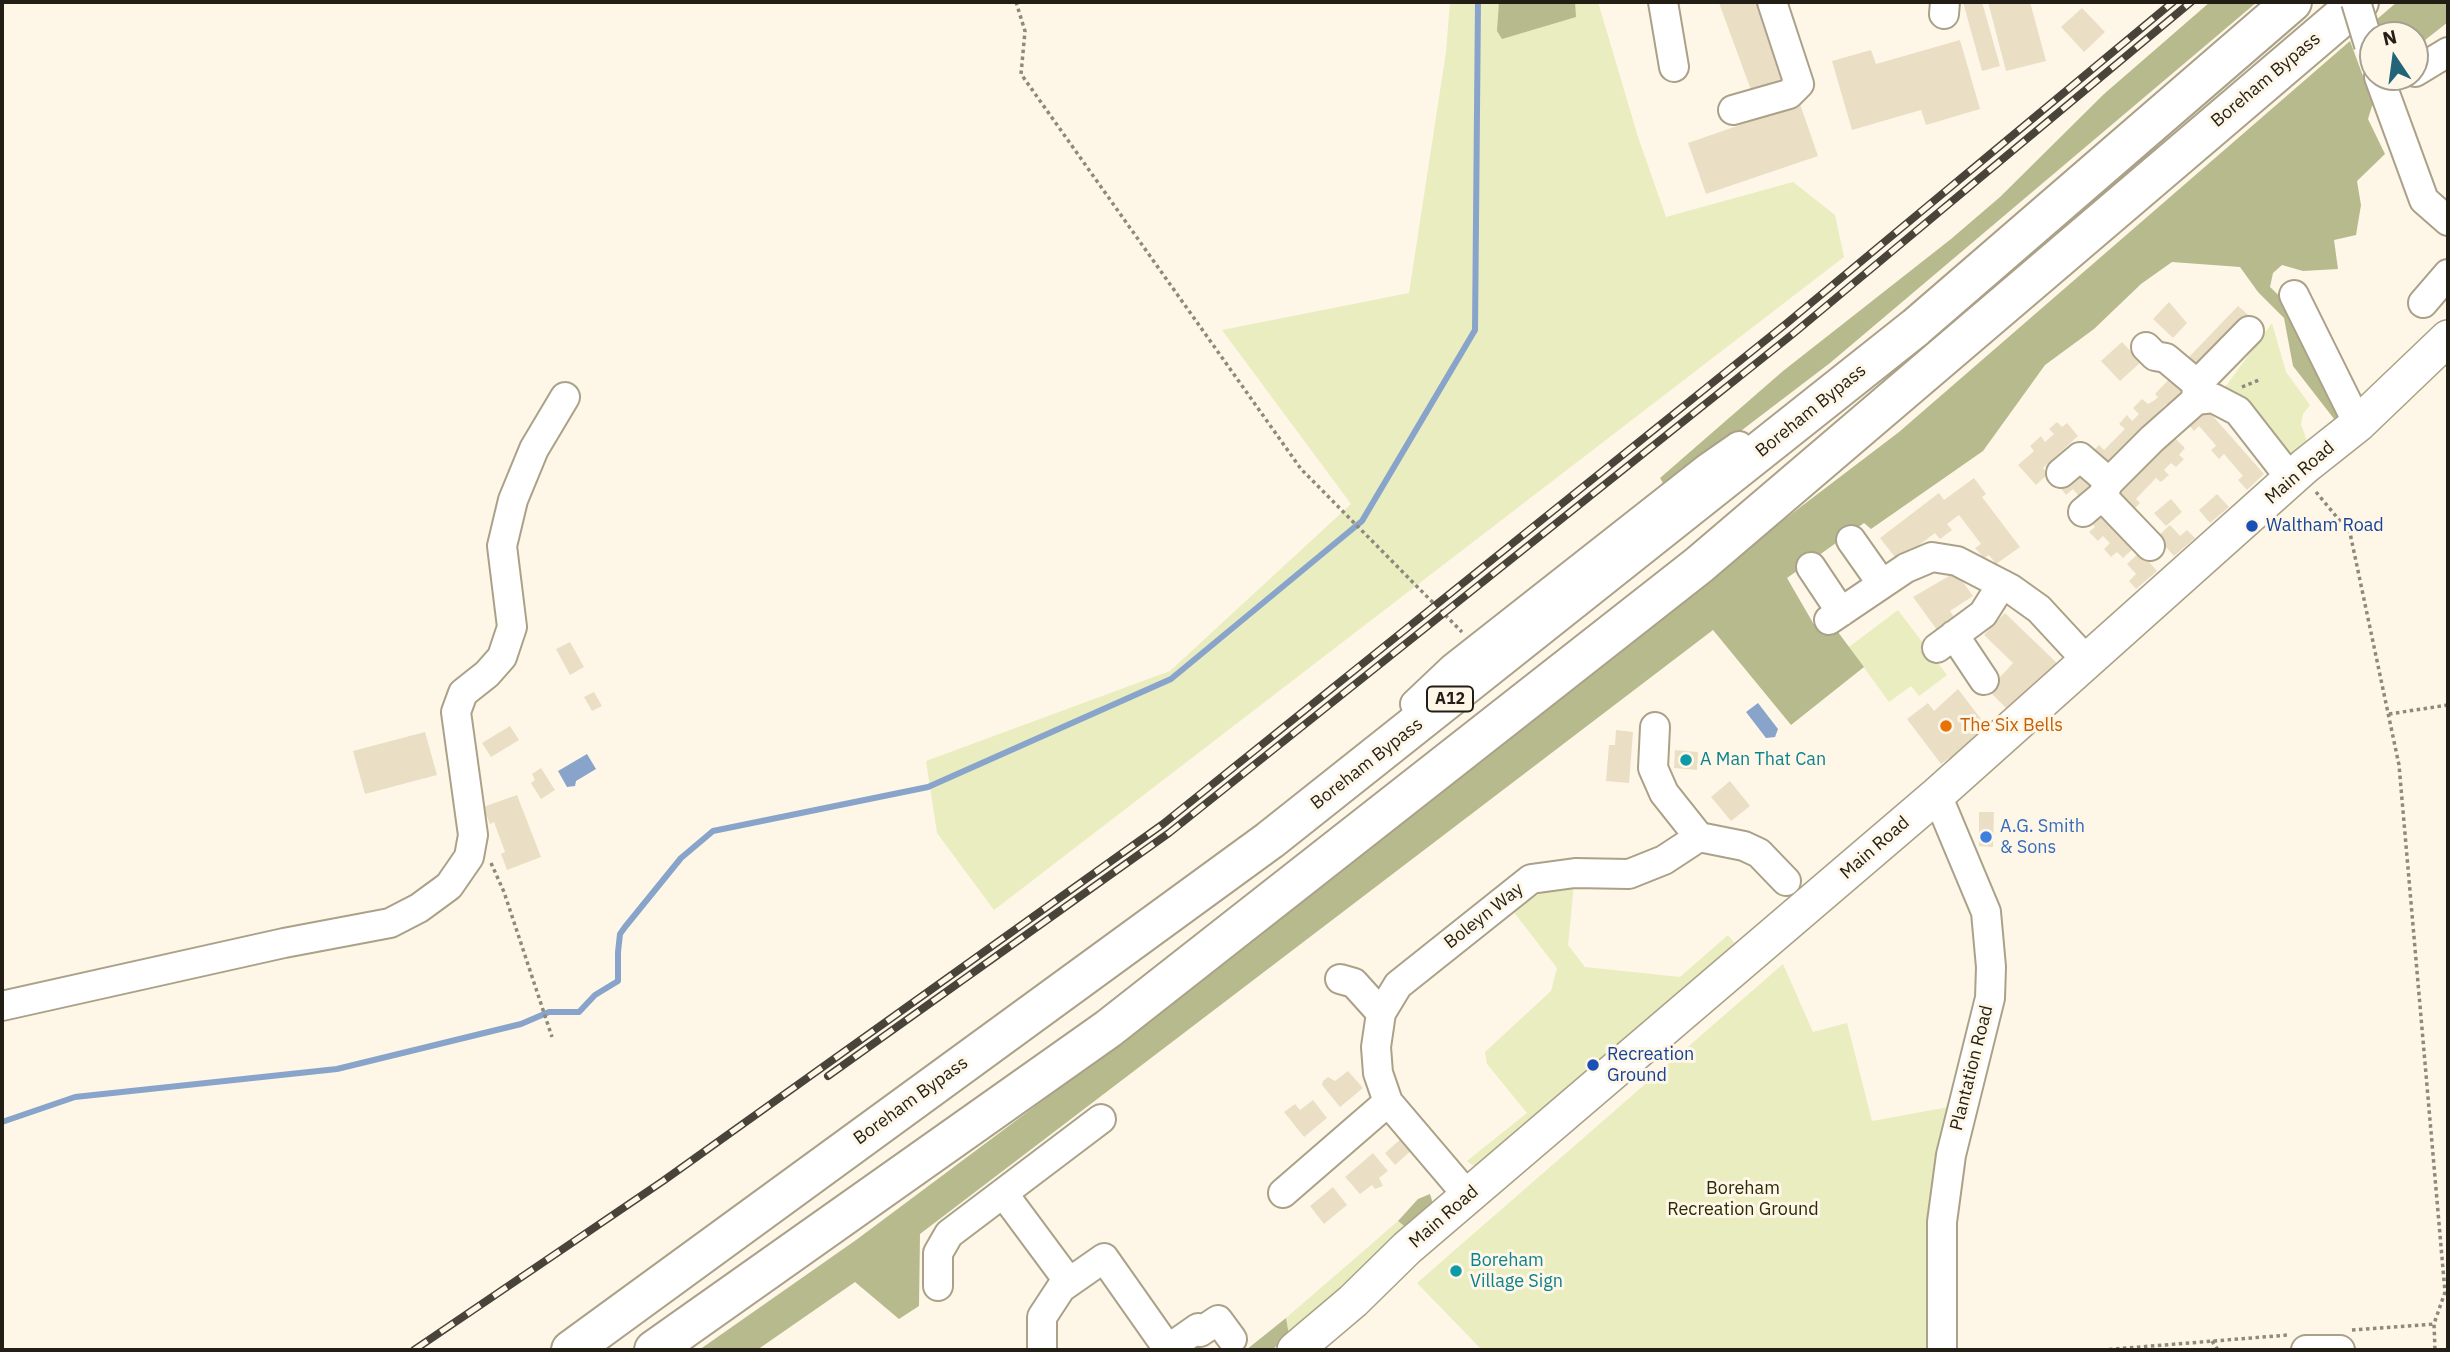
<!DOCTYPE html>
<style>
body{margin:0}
#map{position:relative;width:2450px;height:1352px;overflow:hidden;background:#fef7e7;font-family:"IBM Plex Sans",sans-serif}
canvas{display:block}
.frame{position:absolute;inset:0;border:4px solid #221e15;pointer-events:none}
.north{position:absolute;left:2359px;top:21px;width:70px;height:70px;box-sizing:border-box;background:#fef7e7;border:2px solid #a6a093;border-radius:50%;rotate:347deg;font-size:19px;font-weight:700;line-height:28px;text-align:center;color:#221e15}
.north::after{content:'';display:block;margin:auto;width:24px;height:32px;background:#226578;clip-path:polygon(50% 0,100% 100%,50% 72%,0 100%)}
</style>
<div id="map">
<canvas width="2450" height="1352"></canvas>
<div class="frame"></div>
<div class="north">N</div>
</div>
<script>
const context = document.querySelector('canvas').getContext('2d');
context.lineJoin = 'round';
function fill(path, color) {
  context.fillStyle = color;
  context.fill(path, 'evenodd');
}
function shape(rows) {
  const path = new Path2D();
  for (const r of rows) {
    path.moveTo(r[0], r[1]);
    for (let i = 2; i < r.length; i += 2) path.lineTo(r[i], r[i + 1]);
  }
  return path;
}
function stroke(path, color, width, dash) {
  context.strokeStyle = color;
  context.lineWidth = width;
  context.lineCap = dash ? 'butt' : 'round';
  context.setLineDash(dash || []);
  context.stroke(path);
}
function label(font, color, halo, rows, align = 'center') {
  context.font = font + ' "IBM Plex Sans",sans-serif';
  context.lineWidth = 6;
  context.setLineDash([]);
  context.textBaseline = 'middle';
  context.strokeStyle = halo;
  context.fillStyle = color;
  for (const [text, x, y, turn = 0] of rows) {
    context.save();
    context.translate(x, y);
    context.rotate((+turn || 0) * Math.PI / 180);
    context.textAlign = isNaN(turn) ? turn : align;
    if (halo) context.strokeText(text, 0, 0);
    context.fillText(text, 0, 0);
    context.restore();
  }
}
fill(shape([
 [1450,2,1598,2,1638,137,1666,217,1793,182,1835,215,1844,257,994,910,937,833,926,761,1170,671,1351,504,1222,330,1409,293,1446,52],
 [2272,323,2286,372,2310,405,2303,414,2301,424,2308,444,2292,455,2286,455,2223,390],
 [1898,610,1947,675,1919,696,1911,686,1889,702,1849,647],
 [1574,884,1568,945,1585,967,1680,977,1728,935,1738,947,1637,1041,1600,1060,1475,1167,1467,1161,1527,1113,1487,1064,1485,1052,1551,991,1557,968,1513,911,1546,889],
 [1783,964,1813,1032,1847,1023,1872,1121,1949,1107,1931,1350,1482,1350,1417,1283],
 [1398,1221,1408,1229,1289,1335,1286,1318]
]), '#e9edbf');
fill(shape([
 [1499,2,1575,2,1576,17,1502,39,1497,31],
 [2210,2,2257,2,1830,363,1666,488,1660,478,1783,371,1951,239,2000,197,2104,94],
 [2397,2,2448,2,2448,22,2415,48,2415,35,2381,35,2376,20],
 [2350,41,2373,103,2368,119,2385,154,2357,181,2361,205,2356,235,2334,240,2338,269,2303,271,2282,265,2273,273,2270,287,2295,311,2347,416,2338,424,2293,366,2284,318,2258,292,2240,267,2172,262,2141,284,2094,329,2045,365,1983,451,1871,529,1864,523,1787,578,1816,628,1829,620,1864,667,1791,725,1713,630,920,1234,919,1306,899,1319,855,1282,757,1350,699,1350,856,1240,1089,1066,1337,875,1635,633,1899,432],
 [1430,1194,1434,1207,1408,1229,1398,1221,1418,1199],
 [1286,1318,1289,1335,1272,1350,1246,1350]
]), '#b7ba8c');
fill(shape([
 [1758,703,1778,729,1775,737,1766,738,1746,712],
 [587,754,596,769,576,781,575,786,567,787,558,771]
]), '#89a4ca');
stroke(shape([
 [2,1122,75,1097,337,1069,521,1024,549,1012,579,1012,595,995,618,981,618,952,620,934,625,927,681,858,713,831,928,787,1171,679,1362,521,1475,330,1478,2]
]), '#89a4ca', 6);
fill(shape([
 [1723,2,1766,2,1793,75,1751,90,1719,3],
 [1963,2,1982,2,2000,66,1982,71],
 [1988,2,2030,2,2046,61,2006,71],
 [2082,8,2105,32,2084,52,2061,27],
 [1960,40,1980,109,1926,125,1921,110,1852,130,1832,61,1871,50,1876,64],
 [1800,104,1818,156,1706,194,1688,143],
 [2169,302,2187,323,2173,338,2153,319],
 [2238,306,2252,318,2200,372,2187,359],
 [2122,342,2141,362,2120,381,2101,361],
 [2174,374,2188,387,2169,407,2166,404,2109,468,2092,452,2099,445,2104,450,2125,429,2119,424,2127,415,2132,421,2139,414,2133,408,2142,399,2148,404,2155,400,2158,397,2155,394],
 [2204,406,2264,474,2247,490,2238,480,2243,476,2224,454,2219,459,2211,450,2216,446,2213,442,2199,426,2194,431,2186,422],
 [2057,422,2062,427,2067,423,2078,436,2043,468,2048,474,2036,485,2018,465,2034,451,2030,446,2041,436,2045,442,2054,434,2049,429],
 [2173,436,2185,448,2179,455,2184,459,2176,467,2171,463,2164,470,2169,475,2161,482,2156,478,2136,499,2140,503,2132,511,2115,495],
 [2080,469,2099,486,2082,500,2073,489,2066,495,2059,486],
 [1974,478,1986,494,1982,497,2020,547,1996,564,1989,555,1984,558,1975,548,1981,544,1959,515,1947,524,1952,530,1940,539,1935,533,1919,545,1924,551,1898,561,1880,538,1939,493,1944,500],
 [2217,494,2229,507,2210,523,2199,510],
 [2171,499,2182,512,2166,526,2154,513],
 [2101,511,2134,548,2123,558,2117,552,2111,557,2104,549,2110,543,2103,536,2098,541,2089,532,2095,527,2090,521],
 [2170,525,2180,536,2187,530,2195,538,2174,556,2157,537],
 [2140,552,2157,571,2136,589,2129,581,2136,574,2127,564],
 [1956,572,1973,596,1950,611,1954,617,1937,630,1913,597],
 [2005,613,2060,666,2043,684,2038,679,2008,710,1988,690,2013,663,1984,635],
 [570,642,584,667,570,675,556,649],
 [1958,689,1984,723,1976,729,1984,738,1953,762,1949,758,1941,764,1907,719,1928,703,1934,711],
 [594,692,602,706,592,711,584,697],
 [510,726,519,740,491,757,482,743],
 [1616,730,1633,732,1629,783,1606,781,1609,745,1615,745],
 [425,732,437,775,365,794,353,751],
 [1675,750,1698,752,1697,770,1674,768],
 [541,768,555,790,541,799,531,783,535,780,532,774],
 [1730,781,1750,806,1731,821,1711,797],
 [517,795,541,857,507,870,501,854,505,852,494,822,490,824,483,807],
 [1979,812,1994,812,1993,847,1979,846],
 [1348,1071,1363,1088,1340,1107,1322,1085,1323,1081,1328,1077,1335,1081],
 [1313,1100,1327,1118,1304,1137,1284,1112,1295,1104,1300,1110],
 [1402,1138,1412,1150,1395,1165,1385,1153],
 [1373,1153,1388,1171,1379,1178,1383,1186,1375,1189,1372,1185,1360,1194,1345,1177],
 [1333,1187,1347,1205,1324,1224,1310,1206]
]), '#eadfc5');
const minor = shape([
 [1663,2,1674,67],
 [1944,14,1945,2],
 [2415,72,2448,52],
 [2379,77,2424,200,2448,221],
 [1733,110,1789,94,1799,84,1772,2],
 [2294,295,2358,424],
 [2423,303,2448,274],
 [2146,347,2155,356,2166,358,2197,384],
 [2196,400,2197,384,2249,331],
 [2061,473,2080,457,2109,482],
 [2102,496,2150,546],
 [2083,512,2102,496,2109,482,2152,439,2196,400,2213,398,2238,411,2291,479],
 [1851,540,1882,584],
 [1811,567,1841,612],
 [1829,620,1906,568,1932,557,1957,561,2011,589,2039,609,2088,662],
 [1954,635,1984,680],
 [1937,648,1983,614,2002,584],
 [1415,704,1453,668,1706,469,1739,446],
 [1937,795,1986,912,1991,967,1990,998,1951,1155,1942,1222,1942,1350],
 [1699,837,1744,846,1759,853,1786,881],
 [1340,979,1354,983,1381,1013],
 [2,1006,284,943,390,923,419,908,449,886,469,857,473,835,456,712,463,693,487,674,502,657,512,627,502,546,513,500,534,449,565,397],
 [1003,1193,1069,1282],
 [1283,1193,1388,1102],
 [1468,1196,1388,1102,1378,1073,1376,1047,1381,1013,1398,985,1531,879,1575,873,1629,874,1664,860,1699,837,1664,793,1653,768,1655,727],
 [938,1286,938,1253,949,1234,1101,1119],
 [1042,1350,1042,1317,1061,1288,1104,1258,1168,1349,1198,1328,1200,1332,1218,1320,1232,1339],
 [2306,1350,2340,1350]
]);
const major = shape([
 [1295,1350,1353,1301,1407,1248,1937,795,2305,466,2358,424,2448,338]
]);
const highway = shape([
 [571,1350,1270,840,1916,327,2292,2],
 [654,1350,1108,1029,1699,565,2359,2]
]);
stroke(minor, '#aba188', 32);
stroke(major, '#aba188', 38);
stroke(highway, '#aba188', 42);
stroke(shape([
 [1016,2,1025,31,1021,74,1301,469,1462,632],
 [2242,387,2259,380],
 [2316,492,2350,533,2399,765,2445,1292,2434,1324,2435,1350],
 [2389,714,2448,705],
 [491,863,504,892,552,1037],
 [2352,1330,2434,1324],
 [2212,1341,2218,1350],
 [2102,1350,2288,1335]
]), '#8e897c', 3.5, [3.5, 3.5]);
stroke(minor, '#fff', 28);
stroke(major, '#fff', 35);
stroke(highway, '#fff', 38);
const rail = shape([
 [828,1076,1169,833,1794,333,2191,2],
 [414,1350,663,1181,1163,824,1787,323,2173,2]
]);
stroke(rail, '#48443a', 8);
stroke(rail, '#fef7e7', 5, [16]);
const minorBridge = shape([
 [2356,2,2369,45]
]);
stroke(minorBridge, '#aba188', 32, []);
stroke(minorBridge, '#fff', 28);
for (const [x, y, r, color] of [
 [2252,526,7,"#1a4fb4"],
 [1946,726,7,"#e8710a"],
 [1686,760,7,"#0f9aa8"],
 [1986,837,7,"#3f7fe0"],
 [1593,1065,7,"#1a4fb4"],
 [1456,1271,7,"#0f9aa8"]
]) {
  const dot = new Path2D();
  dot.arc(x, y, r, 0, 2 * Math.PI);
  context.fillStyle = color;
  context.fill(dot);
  stroke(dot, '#fef7e7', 2.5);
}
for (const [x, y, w] of [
 [1450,699,46]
]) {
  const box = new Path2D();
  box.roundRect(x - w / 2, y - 12.5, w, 25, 5);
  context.fillStyle = '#fef7e7';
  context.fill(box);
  stroke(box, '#221e15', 2);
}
label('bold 16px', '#221e15', null, [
 ["A12",1450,699]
]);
label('18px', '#221e15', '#fef7e7', [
 ["Boreham Bypass",2266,80,-40],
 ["Boreham Bypass",1811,411,-39],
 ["Main Road",2300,473,-41],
 ["Boreham Bypass",1367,764,-38],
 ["Main Road",1875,848,-41],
 ["Boleyn Way",1484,916,-38],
 ["Plantation Road",1972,1068,-76],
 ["Boreham Bypass",911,1101,-36],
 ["Main Road",1444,1217,-41]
]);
label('18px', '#164399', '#fef7e7', [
 ["Waltham Road",2266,526],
 ["Recreation",1607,1055],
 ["Ground",1607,1076]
], 'left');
label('18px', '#c56008', '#fef7e7', [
 ["The Six Bells",1960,726]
], 'left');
label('18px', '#0d838f', '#fef7e7', [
 ["A Man That Can",1700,760],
 ["Boreham",1470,1261],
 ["Village Sign",1470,1282]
], 'left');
label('18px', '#366cbe', '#fef7e7', [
 ["A.G. Smith",2000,827],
 ["& Sons",2000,848]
], 'left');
label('18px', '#2b2c06', '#fef7e7', [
 ["Boreham",1743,1189],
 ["Recreation Ground",1743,1210]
]);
</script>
